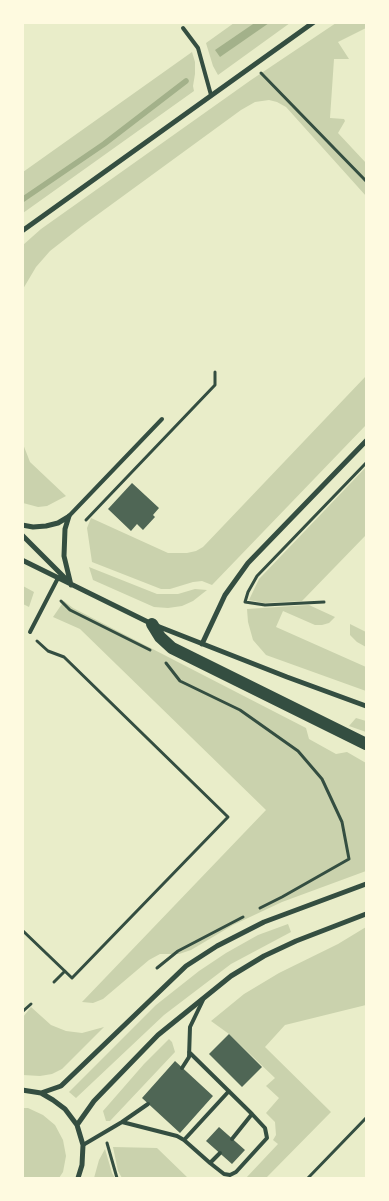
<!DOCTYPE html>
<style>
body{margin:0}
#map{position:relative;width:389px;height:1201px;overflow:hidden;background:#e9edc9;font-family:"Open Sans",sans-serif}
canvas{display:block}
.frame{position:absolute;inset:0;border:24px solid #fefae0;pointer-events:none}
</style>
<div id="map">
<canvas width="389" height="1201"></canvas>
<div class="frame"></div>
</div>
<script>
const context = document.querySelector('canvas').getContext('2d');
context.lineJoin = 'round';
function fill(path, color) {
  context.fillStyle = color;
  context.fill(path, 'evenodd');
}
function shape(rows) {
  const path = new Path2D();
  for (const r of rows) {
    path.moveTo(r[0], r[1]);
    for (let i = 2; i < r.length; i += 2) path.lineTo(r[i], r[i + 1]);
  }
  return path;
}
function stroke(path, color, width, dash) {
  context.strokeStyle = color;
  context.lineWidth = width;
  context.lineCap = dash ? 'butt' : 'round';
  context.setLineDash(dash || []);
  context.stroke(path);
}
fill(shape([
 [234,23,290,23,218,75,213,66,206,43],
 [336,23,366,23,366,28,338,42,349,59,334,59,330,118,344,119,345,121,338,133,366,163,366,196,286,107,277,102,269,100,255,102,241,110,82,226,50,251,36,267,23,289,23,245,41,229,251,80],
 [192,52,195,62,195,74,193,86,194,91,23,213,23,172],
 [366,376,366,425,212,585,202,581,193,582,170,589,161,589,92,562,87,528,91,518,168,553,187,553,196,551,203,547],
 [23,444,30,462,66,496,47,506,38,507,23,503],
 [366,467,366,535,302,601,264,603,249,600,259,579],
 [89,567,157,594,178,594,195,589,207,590,193,601,182,606,168,608,154,607,93,580],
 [23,586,34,592,29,607,23,604],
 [64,601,73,608,306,728,309,739,336,754,347,752,366,763,366,871,282,902,233,925,191,950,179,954,160,954,149,960,103,999,93,1003,82,1002,266,810,80,629,53,617],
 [309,605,335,617,329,623,322,625,315,625,283,611,276,627,366,667,366,691,266,655,253,640,248,622,247,609],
 [350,624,366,632,366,647,357,642,350,635],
 [356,718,366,721,366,732,349,726],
 [288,924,291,932,231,964,164,1015,76,1098,69,1092,156,1005,199,971,226,953,258,935],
 [366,927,366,1005,285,1025,265,1047,331,1112,266,1178,246,1178,278,1144,273,1140,276,1135,275,1122,266,1113,279,1098,266,1086,275,1078,229,1034,211,1021,244,994,279,973,338,944],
 [31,1007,51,1025,66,1031,82,1033,104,1027,62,1069,52,1074,40,1076,23,1075,23,1017],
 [169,1039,172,1042,175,1052,110,1121,106,1121,103,1111,144,1064],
 [22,1108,28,1108,43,1115,55,1125,63,1140,66,1156,63,1172,59,1178,23,1178],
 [113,1147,157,1148,188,1178,122,1178,118,1171],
 [105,1149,112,1173,115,1178,94,1178,99,1160]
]), '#cad2ad');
fill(shape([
 [256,22,269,23,220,57,215,50]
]), '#a3b18a');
stroke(shape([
 [22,200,104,144,186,81]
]), '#a3b18a', 5.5);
fill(shape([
 [132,483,159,508,153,515,155,517,143,530,137,524,131,531,108,509],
 [229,1034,262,1067,242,1087,209,1054],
 [175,1061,213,1096,180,1133,142,1098],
 [219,1127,245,1150,232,1164,206,1141]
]), '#4f6655');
stroke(shape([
 [261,73,366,181],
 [86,520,215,385,215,372],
 [61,601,70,610,150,650],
 [324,602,265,605,245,602,248,592,257,576,366,463],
 [166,663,180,681,240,710,298,751,322,779,342,822,349,859,282,897,260,908],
 [22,930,72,978,228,817,64,657,48,651,37,641],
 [157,968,178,951,243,917],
 [54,982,65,971],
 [22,1012,31,1004],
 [107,1143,117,1178],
 [308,1178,366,1118]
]), '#344e41', 3);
stroke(shape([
 [183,28,198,48,211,95],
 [69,516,162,419],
 [30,632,58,578],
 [189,1052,252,1114,232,1139],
 [182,1068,189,1057,190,1027,203,1000],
 [122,1122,177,1136,184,1140,210,1163,220,1153],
 [184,1140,229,1091],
 [83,1145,122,1122,148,1104],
 [210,1163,224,1174,230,1175,236,1172,267,1138,265,1128,252,1114]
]), '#344e41', 4);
stroke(shape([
 [22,231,314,22],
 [69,516,65,529,64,556,71,585],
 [22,525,33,527,46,526,58,523,68,517],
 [22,535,68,581],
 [22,560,152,624,287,677,366,706],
 [202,644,225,595,248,563,366,441],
 [22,1090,41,1093,53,1100,65,1109,77,1125,83,1145,82,1165,78,1178],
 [41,1093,61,1086,186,966,217,946,264,922,366,884],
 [77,1125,94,1101,158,1035,231,976,264,956,296,941,366,914]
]), '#344e41', 5);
stroke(shape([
 [152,624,160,637,172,648,366,744]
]), '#344e41', 12);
</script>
